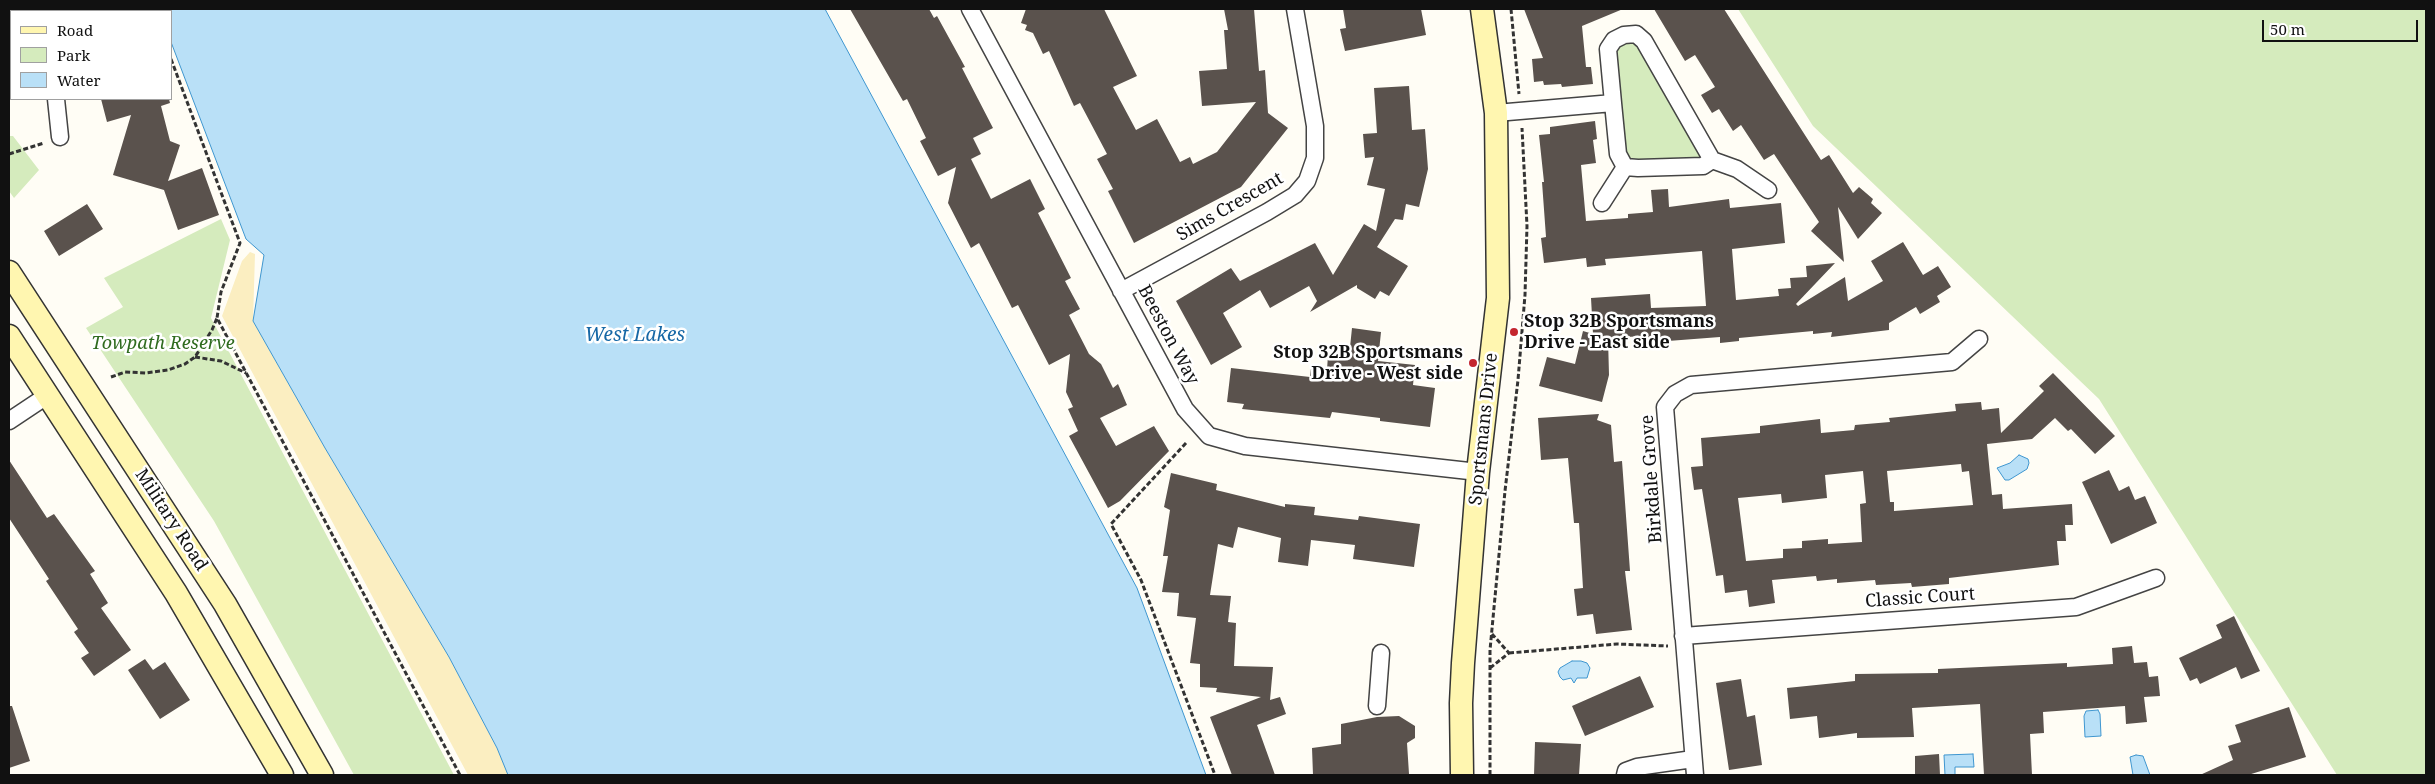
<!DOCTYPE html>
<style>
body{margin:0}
#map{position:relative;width:2435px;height:784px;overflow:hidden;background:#fffdf5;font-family:"Noto Serif",serif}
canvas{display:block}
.frame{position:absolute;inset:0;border:10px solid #111;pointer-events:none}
.legend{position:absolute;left:10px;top:10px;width:162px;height:90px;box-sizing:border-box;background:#fff;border:1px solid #a0a0a0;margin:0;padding:6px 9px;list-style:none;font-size:15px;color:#111}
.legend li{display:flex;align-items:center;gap:10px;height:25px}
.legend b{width:25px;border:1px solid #a0a0a0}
.scale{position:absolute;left:2262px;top:20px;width:156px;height:22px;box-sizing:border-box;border:2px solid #111;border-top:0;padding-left:6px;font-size:15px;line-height:18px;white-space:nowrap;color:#111;-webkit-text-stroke:4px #fff;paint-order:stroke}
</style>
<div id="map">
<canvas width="2435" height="784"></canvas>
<div class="frame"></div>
<ul class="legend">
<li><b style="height:6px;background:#fff6b0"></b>Road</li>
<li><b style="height:14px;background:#d5ebbd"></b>Park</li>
<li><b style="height:14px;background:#b9e0f7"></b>Water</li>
</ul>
<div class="scale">50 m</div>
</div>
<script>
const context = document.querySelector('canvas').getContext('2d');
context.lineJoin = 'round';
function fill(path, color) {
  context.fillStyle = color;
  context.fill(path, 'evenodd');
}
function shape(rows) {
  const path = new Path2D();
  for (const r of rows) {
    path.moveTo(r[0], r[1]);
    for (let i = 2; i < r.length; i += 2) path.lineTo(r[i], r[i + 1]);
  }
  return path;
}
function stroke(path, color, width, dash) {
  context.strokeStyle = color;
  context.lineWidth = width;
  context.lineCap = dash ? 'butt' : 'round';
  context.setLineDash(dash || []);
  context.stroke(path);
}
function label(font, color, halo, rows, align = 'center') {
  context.font = font + ' "Noto Serif",serif';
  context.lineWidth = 5;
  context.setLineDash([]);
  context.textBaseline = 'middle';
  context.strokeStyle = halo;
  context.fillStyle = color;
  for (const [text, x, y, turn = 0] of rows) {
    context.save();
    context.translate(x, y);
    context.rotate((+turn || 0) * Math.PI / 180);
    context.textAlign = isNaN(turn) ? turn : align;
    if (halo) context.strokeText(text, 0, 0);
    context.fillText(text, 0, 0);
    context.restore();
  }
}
fill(shape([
 [1738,9,2426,9,2426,775,2337,775,2099,399,1813,126],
 [1636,34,1712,160,1625,167,1614,40],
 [9,136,13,136,39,170,14,198,9,191],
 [221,219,230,240,211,318,454,775,354,775,214,521,86,328,123,307,104,278]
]), '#d5ebbd');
fill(shape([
 [250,252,255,254,253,321,325,448,449,657,511,775,468,775,222,316,242,261]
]), '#fbeec1');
const water = shape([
 [159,9,825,9,1137,588,1206,775,508,775,497,748,449,657,325,448,253,321,264,255,246,239,171,42,171,11,159,11,159,9],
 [2019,455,2028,459,2029,463,2027,469,2009,480,2005,480,1997,468,2010,463,2019,455],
 [1572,661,1581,661,1587,663,1590,668,1587,678,1577,678,1574,683,1571,678,1563,680,1560,677,1558,672,1560,668,1572,661],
 [2098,710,2100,714,2101,736,2085,737,2084,716,2086,711,2098,710],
 [1973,754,1974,767,1955,767,1955,775,1945,775,1944,755,1973,754],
 [2136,755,2143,756,2150,775,2133,775,2130,757,2136,755]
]);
fill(water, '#b9e0f7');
stroke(water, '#3f96cf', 1);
fill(shape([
 [850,9,929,9,934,18,937,16,965,67,962,68,993,128,973,138,981,154,971,159,991,199,1030,179,1045,209,1038,213,1071,278,1065,281,1080,309,1069,315,1089,354,1101,364,1113,388,1118,384,1127,405,1100,418,1116,446,1154,426,1169,451,1120,501,1108,508,1069,436,1078,431,1068,409,1073,407,1066,392,1070,354,1049,365,1018,305,1012,308,979,243,971,248,948,203,956,167,938,176,920,141,926,138,907,99,903,101],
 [1026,9,1104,9,1137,76,1113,87,1136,130,1157,119,1180,162,1190,157,1193,164,1217,152,1256,102,1202,106,1199,71,1227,69,1224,30,1228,30,1224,9,1254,9,1259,71,1265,70,1268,113,1288,128,1241,187,1134,243,1108,191,1113,189,1097,159,1107,154,1080,103,1074,106,1049,51,1043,54,1033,33,1025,30,1027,25,1021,23],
 [1343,9,1421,9,1426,35,1345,51,1340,29,1346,28],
 [1524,9,1623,9,1582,26,1586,67,1591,67,1593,84,1562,87,1561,84,1544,85,1543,81,1534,82,1532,59,1543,58],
 [1654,9,1724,9,1821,160,1829,155,1853,193,1859,187,1873,199,1871,203,1882,213,1858,239,1838,207,1844,262,1811,231,1819,222,1774,154,1764,160,1741,125,1733,131,1719,109,1712,113,1701,95,1715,87,1695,55,1685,61],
 [1409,86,1412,130,1425,129,1428,169,1419,207,1406,204,1403,220,1395,219,1377,247,1408,266,1389,296,1380,291,1375,299,1357,288,1357,285,1310,312,1317,301,1309,286,1270,308,1260,290,1223,313,1242,347,1211,365,1176,301,1231,268,1240,281,1315,243,1333,275,1364,224,1376,231,1385,189,1367,185,1374,157,1365,158,1363,134,1377,133,1374,88],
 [101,99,169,99,170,103,161,106,170,141,180,145,168,181,202,168,219,215,178,230,164,190,113,175,131,115,107,122],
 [1595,121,1597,139,1593,140,1596,163,1581,165,1586,221,1628,218,1628,214,1653,212,1651,190,1668,189,1669,207,1729,199,1730,208,1781,203,1785,243,1732,249,1736,300,1779,296,1778,289,1791,288,1790,278,1807,277,1806,266,1835,263,1796,304,1798,306,1845,277,1848,301,1883,281,1871,261,1903,242,1923,275,1938,266,1951,287,1937,296,1940,302,1920,314,1916,307,1889,323,1889,330,1831,337,1832,332,1813,334,1813,331,1739,338,1739,341,1720,343,1720,337,1668,341,1669,349,1646,350,1645,336,1608,338,1609,375,1602,402,1539,386,1547,357,1575,364,1583,331,1593,334,1591,298,1650,294,1651,308,1706,306,1702,251,1605,259,1606,265,1587,267,1586,258,1544,263,1541,238,1546,237,1542,182,1544,182,1539,135,1550,134,1550,127],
 [87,204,103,229,59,256,44,231],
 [1352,328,1381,332,1378,361,1415,365,1413,385,1435,388,1430,427,1380,421,1380,418,1332,412,1330,418,1242,409,1244,404,1227,402,1231,368,1310,377,1311,368,1327,370,1328,355,1349,357],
 [2053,373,2115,436,2095,454,2071,429,2068,431,2055,418,2032,439,1987,444,1992,495,2002,494,2003,509,2072,504,2073,525,2065,525,2066,541,2057,541,2059,565,1949,578,1949,584,1912,587,1911,583,1876,585,1875,580,1837,583,1837,579,1817,581,1816,576,1772,580,1775,603,1749,607,1747,590,1725,593,1723,575,1716,576,1702,489,1694,490,1691,467,1703,466,1701,438,1760,433,1760,426,1820,419,1821,433,1854,430,1855,425,1890,422,1889,418,1956,411,1955,404,1981,402,1982,410,1999,408,2001,433,2044,391,2039,386],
 [1961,464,1962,472,1969,471,1973,505,1894,511,1894,502,1890,502,1887,471],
 [1863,471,1866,503,1860,504,1862,542,1828,544,1828,539,1802,541,1802,548,1783,549,1783,558,1746,561,1738,498,1781,494,1782,503,1827,498,1825,475],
 [1599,414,1597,420,1611,425,1614,462,1622,461,1630,571,1625,571,1632,630,1596,634,1593,614,1577,616,1574,589,1583,588,1579,523,1574,523,1568,458,1541,460,1538,418],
 [9,460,47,518,54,514,95,571,90,574,108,603,101,608,131,650,94,676,81,658,89,653,74,632,78,629,46,581,49,579,9,518],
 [2109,470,2119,491,2129,486,2135,500,2145,496,2157,523,2111,544,2082,482],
 [1171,473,1217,484,1216,490,1285,507,1285,504,1315,507,1314,515,1358,520,1359,516,1420,524,1414,567,1353,559,1355,545,1311,540,1308,566,1278,562,1281,538,1238,527,1233,548,1218,544,1210,595,1231,596,1228,622,1236,623,1234,666,1273,667,1270,700,1280,697,1286,714,1257,725,1275,775,1232,775,1210,717,1261,697,1216,692,1217,688,1200,687,1200,664,1190,663,1196,618,1177,616,1179,593,1162,592,1168,556,1163,556,1170,510,1164,507],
 [2234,616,2260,671,2241,679,2236,667,2200,684,2197,678,2190,681,2179,658,2222,638,2216,625],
 [2132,646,2134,663,2147,662,2149,677,2158,676,2160,696,2144,697,2147,722,2126,724,2125,706,2043,712,2044,733,2030,734,2032,775,1984,775,1980,704,1912,708,1914,737,1857,738,1857,733,1819,738,1817,716,1790,719,1787,688,1855,681,1855,674,1938,673,1938,669,2067,663,2067,667,2113,664,2112,648],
 [145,659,153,670,165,662,190,700,160,719,128,670],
 [1640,676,1654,707,1585,736,1572,706],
 [1741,679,1747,717,1755,715,1762,765,1729,770,1716,683],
 [9,706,12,706,30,761,9,768],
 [2289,707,2306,757,2248,775,2200,775,2233,760,2228,746,2241,742,2235,725],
 [1399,716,1415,726,1415,738,1407,743,1409,774,1313,775,1312,748,1341,744,1341,724,1377,717],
 [1535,742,1581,744,1579,775,1534,775],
 [1939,754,1940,775,1915,775,1915,756]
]), '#5a524d');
const street = shape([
 [970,9,1185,409,1209,436,1245,446,1478,472],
 [9,10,11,15],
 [56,99,60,137],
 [1496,113,1613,103,1608,49,1614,40,1624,35,1636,34,1644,41,1712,160,1703,166,1638,168,1625,167,1618,154,1613,103],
 [1712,160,1737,169,1768,190],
 [1602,203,1625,167],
 [1121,291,1267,212,1295,195,1307,181,1315,158,1315,126,1295,9],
 [9,421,48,395],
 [1683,636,2076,607,2156,578],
 [1377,706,1381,653],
 [1625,775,1626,771,1637,767,1693,759],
 [1695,775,1665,407,1675,394,1691,385,1952,362,1979,339]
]);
const secondary = shape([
 [9,272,225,604,322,775],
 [9,336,176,593,282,775],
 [1462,775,1461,703,1463,663,1478,472,1498,298,1496,113,1482,9]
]);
stroke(street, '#444', 19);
stroke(secondary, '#333', 25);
stroke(shape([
 [152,9,153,11],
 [1511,9,1519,94],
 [171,59,240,243,221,292,217,318,460,775],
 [9,154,44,143],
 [195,357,221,361,246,373],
 [111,377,125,372,146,373,168,370,185,364,195,357,212,330,217,318],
 [1186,443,1111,524,1141,580,1215,775],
 [1509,653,1617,644,1668,646],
 [1490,668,1509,653,1492,634],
 [1490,775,1490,650,1505,491,1518,380,1525,295,1527,226,1522,128]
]), '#333', 3, [5, 2.5]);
stroke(street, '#fff', 16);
stroke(secondary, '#fff6b0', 22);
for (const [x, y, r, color] of [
 [1514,332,5,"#c4262e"],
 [1473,363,5,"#c4262e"]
]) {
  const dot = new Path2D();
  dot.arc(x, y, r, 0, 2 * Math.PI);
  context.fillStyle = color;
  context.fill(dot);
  stroke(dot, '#fff', 2);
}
label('18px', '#111', '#fff', [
 ["Sims Crescent",1230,207,-30],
 ["Beeston Way",1168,335,62],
 ["Sportsmans Drive",1484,429,-84],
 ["Birkdale Grove",1652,479,-94],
 ["Military Road",171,520,57],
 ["Classic Court",1920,598,-4]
]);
label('bold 18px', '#111', '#fff', [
 ["Stop 32B Sportsmans",1524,322],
 ["Drive - East side",1524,343],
 ["Stop 32B Sportsmans",1463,353,"right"],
 ["Drive - West side",1463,374,"right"]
], 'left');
label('italic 18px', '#2f6b1f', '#fff', [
 ["Towpath Reserve",163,344]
]);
label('italic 19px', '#1768a6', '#fff', [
 ["West Lakes",635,336]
]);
</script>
